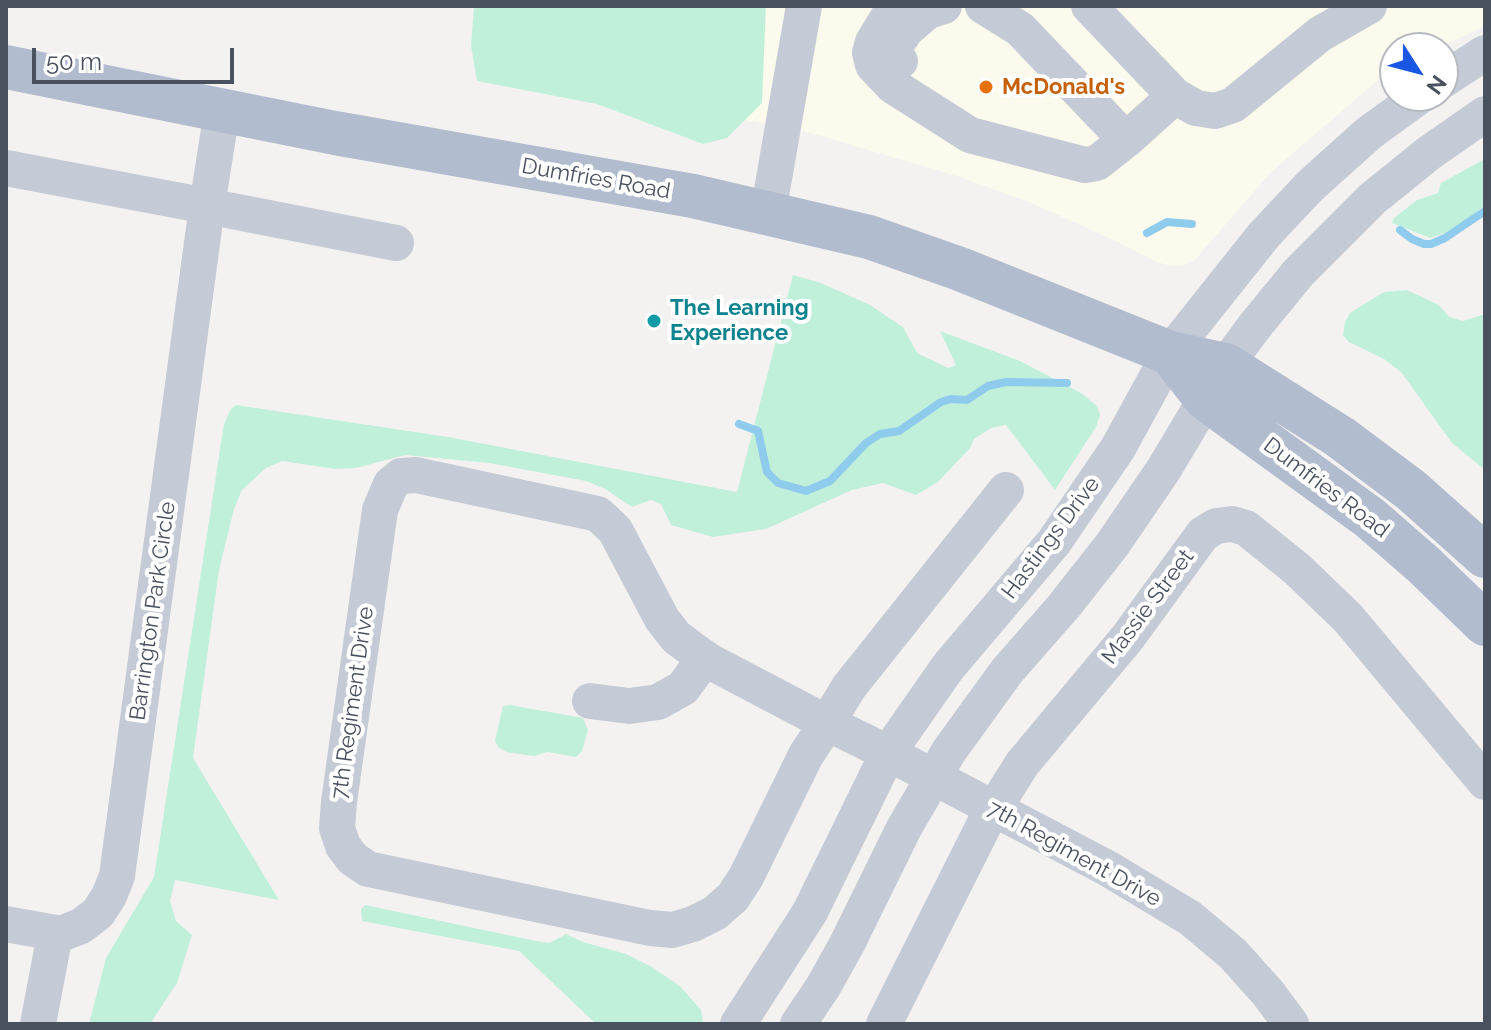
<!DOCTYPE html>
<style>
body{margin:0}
#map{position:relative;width:1491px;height:1030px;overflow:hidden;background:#f4f2f1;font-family:Raleway,sans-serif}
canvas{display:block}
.frame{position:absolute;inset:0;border:8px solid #49515f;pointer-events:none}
.north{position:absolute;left:1379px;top:32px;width:80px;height:80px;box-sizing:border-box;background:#fff;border:2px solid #b6b9bf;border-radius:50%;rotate:126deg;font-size:22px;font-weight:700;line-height:32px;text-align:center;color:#49515f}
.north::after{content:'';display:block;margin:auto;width:28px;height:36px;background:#1a56e4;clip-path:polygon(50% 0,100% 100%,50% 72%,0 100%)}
.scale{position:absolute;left:32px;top:48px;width:202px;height:36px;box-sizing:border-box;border:4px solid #49515f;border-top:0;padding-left:10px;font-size:24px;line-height:28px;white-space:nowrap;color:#49515f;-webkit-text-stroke:6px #fff;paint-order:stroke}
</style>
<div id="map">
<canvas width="1491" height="1030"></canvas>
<div class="frame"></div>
<div class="north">N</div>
<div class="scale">50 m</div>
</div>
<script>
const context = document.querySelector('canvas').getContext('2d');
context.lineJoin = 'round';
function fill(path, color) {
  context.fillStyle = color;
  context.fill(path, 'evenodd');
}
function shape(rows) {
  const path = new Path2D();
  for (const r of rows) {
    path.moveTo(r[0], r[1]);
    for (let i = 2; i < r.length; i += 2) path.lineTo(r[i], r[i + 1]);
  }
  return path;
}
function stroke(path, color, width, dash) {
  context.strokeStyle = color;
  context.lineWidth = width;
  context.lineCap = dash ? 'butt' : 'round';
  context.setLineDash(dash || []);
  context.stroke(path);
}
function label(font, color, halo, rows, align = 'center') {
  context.font = font + ' Raleway,sans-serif';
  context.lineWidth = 8;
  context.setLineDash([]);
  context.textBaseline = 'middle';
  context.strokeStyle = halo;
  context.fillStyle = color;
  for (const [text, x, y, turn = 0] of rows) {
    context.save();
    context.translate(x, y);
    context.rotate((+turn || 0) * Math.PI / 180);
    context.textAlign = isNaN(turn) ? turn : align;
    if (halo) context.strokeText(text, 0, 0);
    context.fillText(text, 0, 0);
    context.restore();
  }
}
fill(shape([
 [712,6,1485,6,1485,26,1438,48,1395,48,1395,68,1385,74,1270,173,1194,261,1181,266,1171,266,1157,262,1120,243,1034,204,960,177,811,133,694,110]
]), '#fcfaec');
fill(shape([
 [474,6,766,6,762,103,727,138,703,144,597,104,477,81,471,46],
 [1485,159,1485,205,1467,220,1445,233,1430,238,1392,223,1394,218,1417,200,1438,193,1441,183],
 [793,275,821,283,870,305,903,327,917,353,948,368,956,365,940,331,1020,361,1081,393,1097,406,1100,415,1096,427,1055,490,1006,425,991,428,974,439,970,448,938,482,916,495,883,483,852,490,766,529,713,537,671,525,661,504,651,500,632,507,605,489,586,481,489,463,405,455,356,468,335,469,282,461,266,468,242,490,234,509,219,570,193,758,279,900,175,880,170,901,176,921,192,935,177,983,150,1024,89,1024,106,958,154,877,224,424,231,409,236,405,448,437,737,492],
 [1407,290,1439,305,1449,317,1463,321,1485,314,1485,470,1452,443,1401,372,1384,359,1349,342,1343,335,1345,322,1350,313,1384,292],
 [510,705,583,718,588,730,582,751,576,757,547,752,534,756,506,752,498,747,495,741,503,706],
 [365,905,536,941,550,943,566,934,583,942,626,954,652,967,680,986,701,1010,703,1022,701,1024,596,1024,519,951,362,921,361,909]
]), '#c1f0da');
stroke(shape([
 [1400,230,1412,239,1424,244,1431,244,1445,238,1485,211],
 [1147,233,1167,222,1192,224],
 [739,424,758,431,767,472,778,483,806,491,830,481,866,443,880,434,899,431,941,402,951,399,967,400,988,386,1006,382,1067,383]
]), '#8fcbec', 8);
stroke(shape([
 [895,6,873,42,870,53,873,65,893,86,970,135,1085,165,1097,163,1126,140],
 [983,6,1020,29,1126,140,1175,96],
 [1089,6,1175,96,1196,108,1215,111,1233,105,1320,34,1369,6],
 [900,61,894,53,895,46,906,30,928,11,944,6],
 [1443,80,1485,53],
 [222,111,207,206,396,243],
 [6,168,207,206,117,876,109,896,98,913,81,926,61,934,6,924],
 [768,213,804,6],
 [1006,490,849,687,827,723,806,755,746,877,733,897,715,913,693,924,672,930,650,928,368,869,353,859,343,846,337,828,339,802,380,510,391,484,401,476,416,475,598,514,615,530,662,619,676,637,692,649,709,661,827,723,888,753,1107,868,1190,918,1233,954,1268,993,1291,1024],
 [590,701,629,706,658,702,683,688,705,658],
 [38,1024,55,934],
 [738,1024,810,912,888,753,948,667,1054,542,1118,448,1170,353,1264,235,1310,186,1369,133,1420,96],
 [798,1024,823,987,847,944,904,828,949,751,1007,671,1064,606,1112,545,1164,469,1226,365,1254,327,1299,272,1372,199,1429,153,1485,114],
 [884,1024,985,823,1022,764,1128,637,1203,534,1216,526,1232,524,1246,528,1297,569,1348,618,1485,782]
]), '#c5cbd6', 36);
stroke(shape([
 [6,67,335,133,693,196,869,237,960,269,1170,353,1226,365,1340,437,1411,490,1485,556],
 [1170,353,1206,399,1370,518,1424,565,1485,624]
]), '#b1bccf', 44);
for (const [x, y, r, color] of [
 [986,87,8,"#e8710a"],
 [654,321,8,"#0f9aa8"]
]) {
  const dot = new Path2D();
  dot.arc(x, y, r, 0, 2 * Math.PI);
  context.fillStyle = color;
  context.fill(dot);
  stroke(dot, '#fff', 3);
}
label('bold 22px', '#c56008', '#fff', [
 ["McDonald's",1002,87]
], 'left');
label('22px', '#49515f', '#fff', [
 ["Dumfries Road",596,179,10],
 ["Dumfries Road",1326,488,37],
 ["Hastings Drive",1051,538,-53],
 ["Massie Street",1148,607,-53],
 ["Barrington Park Circle",153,611,-82],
 ["7th Regiment Drive",353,703,-82],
 ["7th Regiment Drive",1074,854,29]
]);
label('bold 22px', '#0d838f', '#fff', [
 ["The Learning",670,308],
 ["Experience",670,333]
], 'left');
</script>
